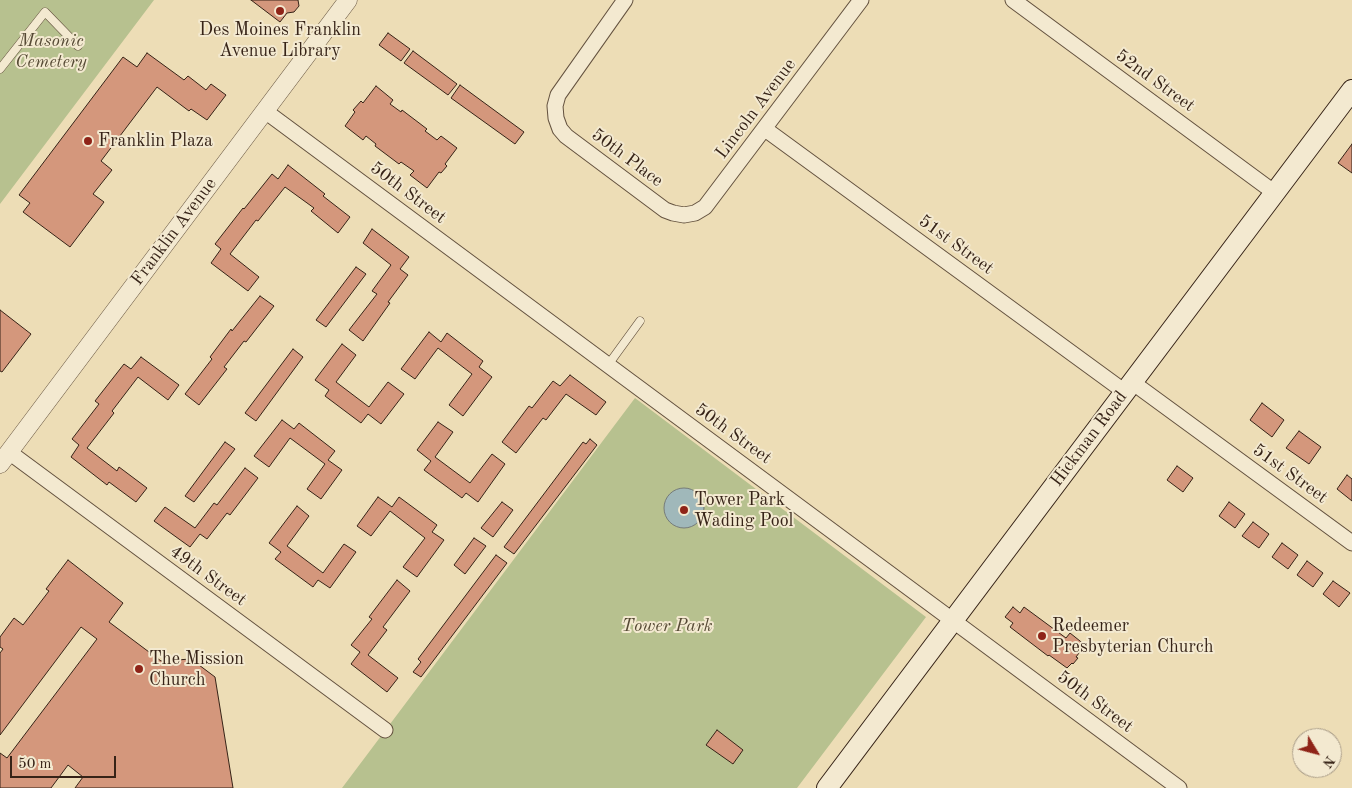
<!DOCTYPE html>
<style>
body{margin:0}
#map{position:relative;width:1352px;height:788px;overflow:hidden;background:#edddb6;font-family:"Old Standard TT",serif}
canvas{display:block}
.north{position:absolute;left:1292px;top:728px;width:50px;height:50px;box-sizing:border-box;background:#f3e9d0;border:1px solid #a79a86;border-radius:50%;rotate:127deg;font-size:14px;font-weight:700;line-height:20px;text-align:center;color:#362317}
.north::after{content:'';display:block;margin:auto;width:18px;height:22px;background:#8f2418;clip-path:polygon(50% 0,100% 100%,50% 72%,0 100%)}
.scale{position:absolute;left:10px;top:756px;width:106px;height:22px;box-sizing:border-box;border:2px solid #362317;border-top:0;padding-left:6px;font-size:15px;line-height:18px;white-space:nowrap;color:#362317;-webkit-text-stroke:4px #f3e9d0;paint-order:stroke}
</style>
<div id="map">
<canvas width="1352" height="788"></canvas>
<div class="north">N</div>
<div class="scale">50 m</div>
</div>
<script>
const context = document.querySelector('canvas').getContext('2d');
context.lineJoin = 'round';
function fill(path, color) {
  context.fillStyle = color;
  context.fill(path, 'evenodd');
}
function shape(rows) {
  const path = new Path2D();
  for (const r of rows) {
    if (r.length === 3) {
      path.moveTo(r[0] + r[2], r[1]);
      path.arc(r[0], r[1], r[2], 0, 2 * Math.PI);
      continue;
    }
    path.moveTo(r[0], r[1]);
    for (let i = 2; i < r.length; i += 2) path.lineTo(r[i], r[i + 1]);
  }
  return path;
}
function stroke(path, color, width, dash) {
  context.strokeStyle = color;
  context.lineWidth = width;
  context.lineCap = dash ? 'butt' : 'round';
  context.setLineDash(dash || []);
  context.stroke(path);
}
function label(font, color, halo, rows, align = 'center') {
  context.font = font + ' "Old Standard TT",serif';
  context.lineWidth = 4;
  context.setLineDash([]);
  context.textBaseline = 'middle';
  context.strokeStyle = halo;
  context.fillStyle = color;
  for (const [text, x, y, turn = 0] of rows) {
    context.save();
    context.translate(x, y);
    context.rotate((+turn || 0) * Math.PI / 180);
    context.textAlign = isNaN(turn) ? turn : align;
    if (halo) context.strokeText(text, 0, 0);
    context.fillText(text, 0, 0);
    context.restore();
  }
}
fill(shape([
 [0,0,154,0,0,204],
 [635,398,926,617,797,788,342,788]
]), '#b7c18f');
const water = shape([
 [684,508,20]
]);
fill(water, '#a0b8ba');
stroke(water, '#767c79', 1);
const building = shape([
 [251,0,298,0,299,6,294,12,287,13,280,22,251,0],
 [388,33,410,49,401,61,379,45,388,33],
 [413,51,457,84,448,95,404,63,413,51],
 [147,53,184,80,188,76,206,90,211,84,226,95,207,120,191,109,189,111,157,87,101,161,112,170,93,194,104,202,70,247,23,212,30,203,19,195,123,57,137,67,147,53],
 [460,85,524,132,515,144,451,98,460,85],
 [376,86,393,100,390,104,401,112,402,110,427,129,425,131,437,140,441,136,457,148,445,164,447,166,441,173,439,172,427,188,410,175,414,171,401,162,399,164,375,146,376,144,366,136,363,140,345,126,355,112,353,110,361,101,363,103,376,86],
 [1352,144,1352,173,1338,163,1352,144],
 [288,165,325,194,323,196,350,217,338,233,311,211,314,208,285,187,258,221,256,220,230,254,259,277,248,291,211,263,221,249,215,244,243,208,244,209,272,174,278,179,288,165],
 [372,229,409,257,400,269,408,275,388,302,390,303,363,341,349,330,377,294,372,291,391,265,363,243,372,229],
 [356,267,366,274,326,327,316,320,356,267],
 [260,296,274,306,246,342,244,341,224,367,227,369,199,405,185,394,212,359,210,357,231,329,232,331,260,296],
 [0,310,31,334,2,372,0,371,0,310],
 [429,332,441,342,447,333,483,361,479,367,492,377,463,416,449,405,472,374,438,348,415,379,401,369,429,332],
 [342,344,356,355,336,382,369,407,388,382,404,394,381,424,368,414,361,423,325,396,329,390,315,380,342,344],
 [293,349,303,357,256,421,245,413,293,349],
 [141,357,179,385,168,400,138,377,112,411,114,413,87,448,117,471,119,467,147,488,136,502,109,482,107,485,71,457,79,445,72,439,99,404,95,401,124,364,131,369,141,357],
 [570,375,606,402,596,415,566,394,546,420,543,418,516,453,502,442,529,406,532,408,553,381,560,386,570,375],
 [1262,403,1284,420,1272,437,1250,420,1262,403],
 [282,420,294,429,299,423,335,451,328,460,342,470,321,499,307,489,325,464,290,438,269,467,254,456,282,420],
 [438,422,453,432,435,457,470,483,492,454,505,464,478,502,466,493,462,498,424,470,431,461,417,450,438,422],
 [1299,431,1321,447,1309,464,1286,448,1299,431],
 [590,439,597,445,514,554,504,547,583,442,586,444,590,439],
 [225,442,235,449,194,502,185,496,225,442],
 [1177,466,1193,478,1183,492,1167,480,1177,466],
 [245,468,258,478,230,515,227,513,207,539,200,534,190,547,154,521,165,507,195,528,214,503,217,505,245,468],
 [1347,475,1352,479,1352,501,1337,489,1347,475],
 [378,497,392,507,399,497,437,525,432,532,444,540,417,577,403,567,425,538,390,511,371,536,357,526,378,497],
 [502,502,513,510,493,537,481,528,502,502],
 [1229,502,1245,514,1235,528,1219,516,1229,502],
 [297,506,309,516,287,546,323,573,344,544,356,552,330,588,318,580,313,587,275,559,281,552,269,543,297,506],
 [1253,522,1269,534,1259,548,1242,536,1253,522],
 [474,538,486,546,465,574,454,565,474,538],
 [1282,543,1298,555,1288,569,1272,557,1282,543],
 [496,555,507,563,421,677,413,672,421,662,418,659,496,555],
 [68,560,123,603,109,622,161,661,191,659,215,677,233,788,75,788,83,777,68,765,51,788,0,788,0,753,7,758,97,639,81,627,0,735,0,653,3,649,0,647,0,637,14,618,23,625,49,591,46,589,68,560],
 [1307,561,1323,573,1313,587,1297,575,1307,561],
 [397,580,410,591,383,627,387,630,368,655,398,678,387,692,351,664,360,652,351,645,372,619,369,617,397,580],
 [1333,581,1350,593,1339,607,1323,594,1333,581],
 [1013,607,1020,613,1024,607,1066,638,1070,633,1085,645,1076,657,1078,658,1073,664,1072,663,1067,668,1049,655,1048,656,1010,627,1013,623,1005,617,1013,607],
 [717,730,743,750,733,764,706,745,717,730]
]);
fill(building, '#d4977c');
stroke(building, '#362317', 1);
const service = shape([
 [0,69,45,12,78,46],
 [608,365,640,321]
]);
const minor = shape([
 [625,0,558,95,555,106,556,118,560,129,566,136,665,210,673,213,684,215,695,213,705,207,861,0],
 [1013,0,1275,193],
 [265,111,1179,788],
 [765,129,1125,392],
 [1132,382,1352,543],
 [9,452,385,730]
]);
const tertiary = shape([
 [0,464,348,0]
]);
const secondary = shape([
 [827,788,1352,90]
]);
stroke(service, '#64523f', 9);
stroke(minor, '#64523f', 17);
stroke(tertiary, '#64523f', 19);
stroke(secondary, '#362317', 22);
stroke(service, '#f3e9d0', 8);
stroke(minor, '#f3e9d0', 15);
stroke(tertiary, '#f3e9d0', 18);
stroke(secondary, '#f3e9d0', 20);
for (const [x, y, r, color] of [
 [280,11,5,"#8f2418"],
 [88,141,5,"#8f2418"],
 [684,510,5,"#8f2418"],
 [1042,636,5,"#8f2418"],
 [139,669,5,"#8f2418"]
]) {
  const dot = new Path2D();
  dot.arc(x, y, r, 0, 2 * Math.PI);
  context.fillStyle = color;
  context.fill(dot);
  stroke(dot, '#f3e9d0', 2);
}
label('18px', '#362317', '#f3e9d0', [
 ["Des Moines Franklin",280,30,"center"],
 ["Avenue Library",280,51,"center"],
 ["Franklin Plaza",98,141],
 ["Tower Park",694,500],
 ["Wading Pool",694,521],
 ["Redeemer",1052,626],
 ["Presbyterian Church",1052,647],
 ["The Mission",149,659],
 ["Church",149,680]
], 'left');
label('italic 18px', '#564a35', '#f3e9d0', [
 ["Masonic",51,41],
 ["Cemetery",51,62],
 ["Tower Park",667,626]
]);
label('18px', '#362317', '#f3e9d0', [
 ["52nd Street",1155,81,36],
 ["Lincoln Avenue",756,109,-53],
 ["50th Place",627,158,37],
 ["50th Street",408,193,37],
 ["Franklin Avenue",174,232,-53],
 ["51st Street",956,245,36],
 ["50th Street",733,434,36],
 ["Hickman Road",1089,439,-53],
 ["51st Street",1290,474,36],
 ["49th Street",208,576,36],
 ["50th Street",1095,702,37]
]);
</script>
